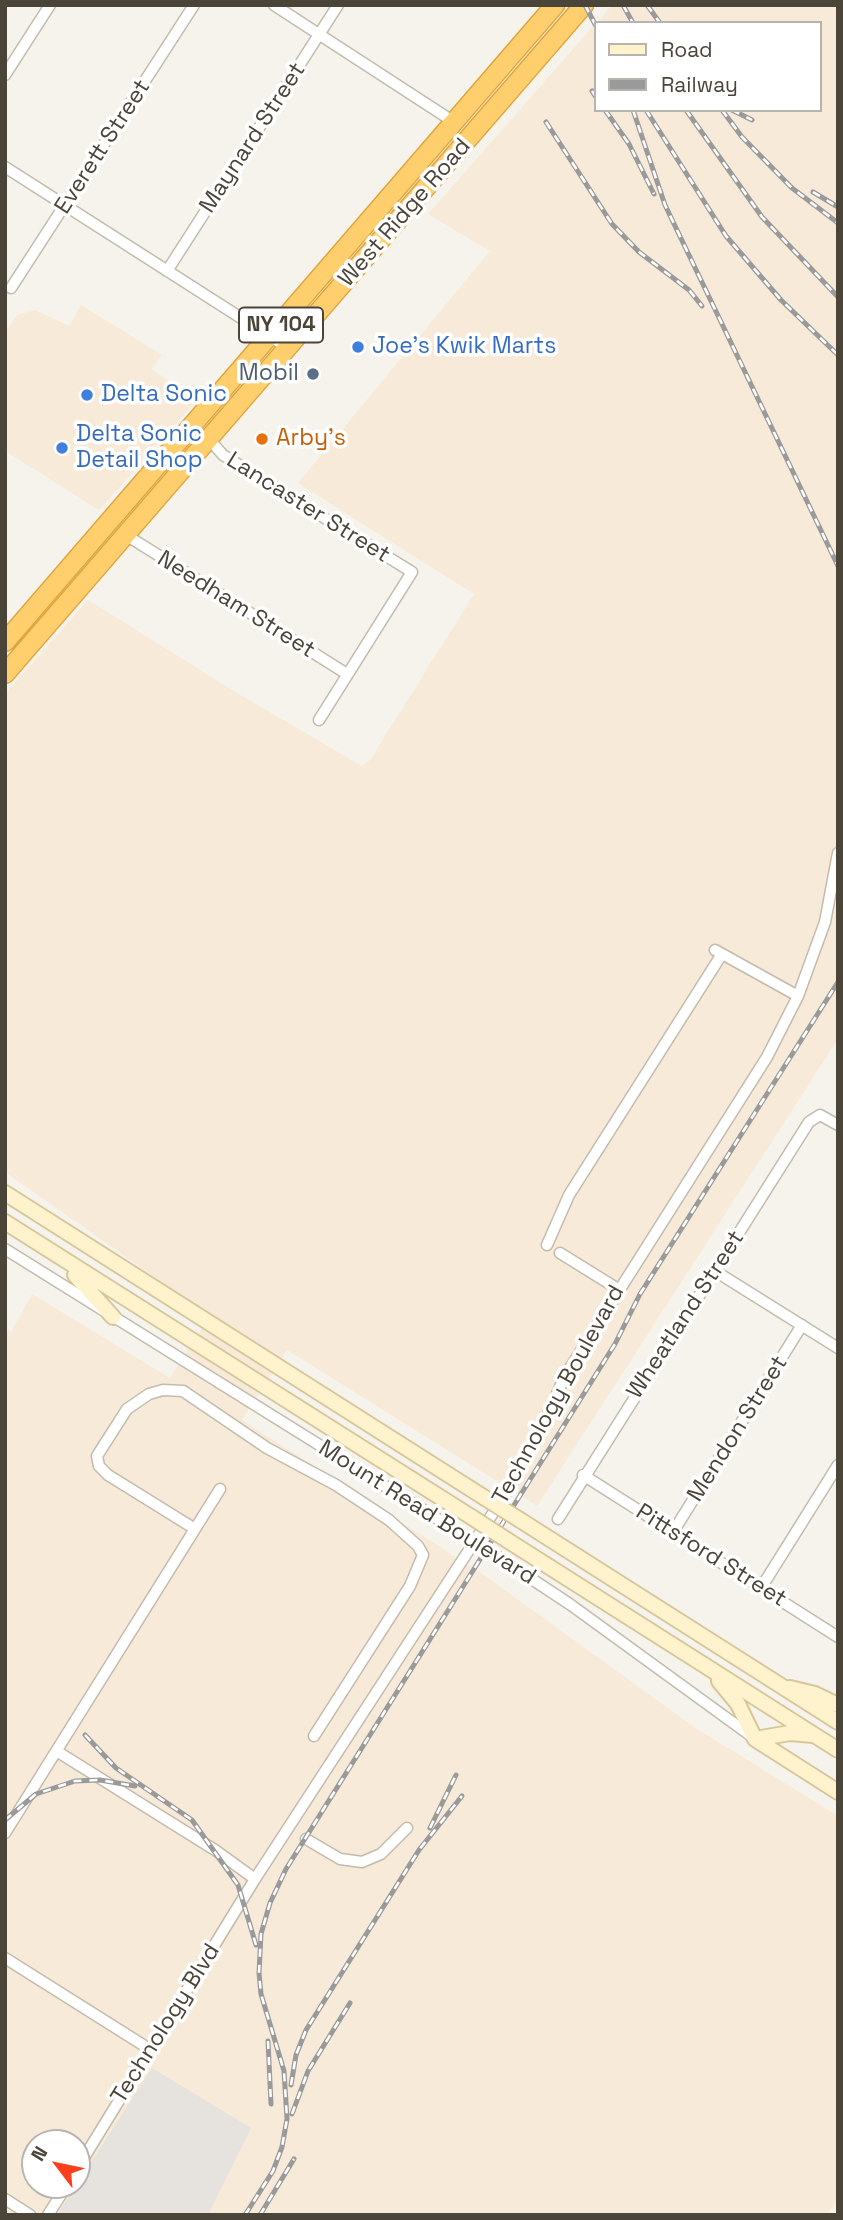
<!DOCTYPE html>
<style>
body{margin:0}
#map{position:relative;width:843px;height:2220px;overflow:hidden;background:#f6f3ec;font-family:"Space Grotesk",sans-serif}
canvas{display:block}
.frame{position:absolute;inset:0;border:7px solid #4b4439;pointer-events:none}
.legend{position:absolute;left:594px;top:21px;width:228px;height:91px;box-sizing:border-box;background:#fff;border:2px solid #b7b4b0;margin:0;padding:9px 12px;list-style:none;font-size:21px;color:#4b4439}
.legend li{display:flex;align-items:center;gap:14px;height:35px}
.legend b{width:35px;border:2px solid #b7b4b0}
.north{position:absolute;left:21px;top:2129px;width:70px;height:70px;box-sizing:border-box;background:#fff;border:2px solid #b7b4b0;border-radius:50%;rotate:302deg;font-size:19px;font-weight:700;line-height:28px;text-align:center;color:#4b4439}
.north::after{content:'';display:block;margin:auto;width:24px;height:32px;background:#fc3f1d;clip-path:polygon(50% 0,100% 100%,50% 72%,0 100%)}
</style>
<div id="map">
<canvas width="843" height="2220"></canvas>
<div class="frame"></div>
<ul class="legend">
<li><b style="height:9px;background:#fff3cd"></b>Road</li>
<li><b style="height:9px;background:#9a9a9a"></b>Railway</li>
</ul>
<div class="north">N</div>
</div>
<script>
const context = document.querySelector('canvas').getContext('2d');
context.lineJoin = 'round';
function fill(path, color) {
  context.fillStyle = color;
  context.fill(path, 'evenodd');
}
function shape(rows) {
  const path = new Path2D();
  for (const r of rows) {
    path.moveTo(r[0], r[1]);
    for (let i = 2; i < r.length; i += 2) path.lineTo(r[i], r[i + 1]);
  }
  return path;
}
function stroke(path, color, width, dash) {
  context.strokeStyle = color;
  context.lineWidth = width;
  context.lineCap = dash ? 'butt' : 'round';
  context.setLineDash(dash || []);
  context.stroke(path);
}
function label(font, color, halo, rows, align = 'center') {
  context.font = font + ' "Space Grotesk",sans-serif';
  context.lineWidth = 7;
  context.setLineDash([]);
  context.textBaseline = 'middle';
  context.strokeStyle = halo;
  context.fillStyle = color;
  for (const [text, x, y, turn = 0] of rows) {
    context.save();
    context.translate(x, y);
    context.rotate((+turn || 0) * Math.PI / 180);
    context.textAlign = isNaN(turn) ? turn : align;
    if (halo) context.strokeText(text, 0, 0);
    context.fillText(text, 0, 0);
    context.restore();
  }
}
fill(shape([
 [612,5,838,5,838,1039,537,1506,287,1350,242,1420,487,1577,694,1727,838,1816,838,2197,827,2215,5,2215,5,1329,11,1332,32,1294,170,1378,210,1316,5,1172,5,694,88,600,232,690,362,766,370,760,474,594,298,483,490,251,428,214,596,23,596,110,820,110,820,23,597,23],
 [35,2143,77,2143,77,2185,35,2185],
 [81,305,162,355,152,369,196,401,99,510,5,451,5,332,17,315,35,310,69,326]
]), '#f7ead8');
fill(shape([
 [152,2068,251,2128,208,2215,57,2215]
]), '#e6e2dd');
const street = shape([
 [274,5,454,122],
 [5,75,50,5],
 [5,167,288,348],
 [167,271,338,5],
 [11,288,194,5],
 [209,439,223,455,412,572,319,720],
 [126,535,347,674],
 [715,950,798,996],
 [547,1245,569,1195,722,954],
 [5,1249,462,1534],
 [560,1253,618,1289],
 [715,1271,838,1348],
 [583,1475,838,1637],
 [558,1519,809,1122,820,1115,838,1125],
 [195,1529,108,1475,99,1466,97,1456,127,1409,149,1394,163,1390,183,1391,267,1448,336,1485,389,1520,418,1546,423,1555,410,1586,314,1736],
 [673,1532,802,1325],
 [497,1556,571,1605,754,1738],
 [761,1588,838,1465],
 [58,1752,215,1850,255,1879],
 [5,1833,220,1489],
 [306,1839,340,1859,362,1862,381,1854,407,1828],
 [5,1958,151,2050],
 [77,2169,255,1879,508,1490,539,1434,565,1376,767,1057,798,996,825,922,838,853],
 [5,2199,30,2215],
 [48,2215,67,2185]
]);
const secondary = shape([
 [5,1193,485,1498],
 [5,1222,473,1518],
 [75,1275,113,1317],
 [520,1520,838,1722],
 [507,1540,838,1750],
 [719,1681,738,1704,755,1739],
 [790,1688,815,1694,838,1705],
 [755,1739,838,1792],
 [755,1739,790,1733,813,1735]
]);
const highway = shape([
 [5,642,555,5],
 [5,674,584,5]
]);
stroke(street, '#c2bbae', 13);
stroke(secondary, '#d6c79b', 18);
stroke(highway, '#e0a43c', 21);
stroke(street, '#fff', 10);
stroke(secondary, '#fff3cd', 14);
stroke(highway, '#ffcf6e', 18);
const rail = shape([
 [585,5,596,26],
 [623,5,633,23],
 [647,5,660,23],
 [592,91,596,97],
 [605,110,629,144,654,194],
 [633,110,665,205,838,566],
 [646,110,726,236,781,300,838,355],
 [686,110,762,217,838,297],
 [722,110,742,137,792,188,838,223],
 [732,110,752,120],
 [546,122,612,224,639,252,689,290,702,306],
 [813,192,838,207],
 [85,1735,116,1768,192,1820,238,1885,256,1945],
 [5,1820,36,1794,75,1781,100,1780,135,1786],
 [430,1828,456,1775],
 [268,2041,271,2104],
 [291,2085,296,2055,306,2030,419,1850,462,1796],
 [292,2114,308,2071,350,2003],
 [245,2215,273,2171,282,2147,287,2119,284,2071,261,1994,259,1973,261,1934,270,1903,286,1869,615,1344,640,1294,838,982],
 [260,2215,294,2159]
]);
stroke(rail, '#9a9a9a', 5);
stroke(rail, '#fff', 2.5, [8]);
const streetBridge = shape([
 [462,1534,497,1556]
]);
const secondaryBridge = shape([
 [485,1498,520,1520],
 [473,1518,507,1540]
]);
stroke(streetBridge, '#c2bbae', 13, []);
stroke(secondaryBridge, '#d6c79b', 18, []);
stroke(streetBridge, '#fff', 10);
stroke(secondaryBridge, '#fff3cd', 14);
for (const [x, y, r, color] of [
 [358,347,7,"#3f7fe0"],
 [313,374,7,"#5c6f8a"],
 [87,395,7,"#3f7fe0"],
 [262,439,7,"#e8710a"],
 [62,448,7,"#3f7fe0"]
]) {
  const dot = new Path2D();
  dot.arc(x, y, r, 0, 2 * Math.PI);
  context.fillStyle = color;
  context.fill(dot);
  stroke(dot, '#fff', 2.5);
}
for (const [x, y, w] of [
 [281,325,84]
]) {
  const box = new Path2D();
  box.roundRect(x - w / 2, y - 17.5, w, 35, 5);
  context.fillStyle = '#fff';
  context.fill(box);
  stroke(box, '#4b4439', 2);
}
label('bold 21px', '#4b4439', null, [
 ["NY 104",281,325]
]);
label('23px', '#4b4439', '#fff', [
 ["Maynard Street",253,138,-57],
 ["Everett Street",103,147,-57],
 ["West Ridge Road",405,213,-49],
 ["Lancaster Street",308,508,32],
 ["Needham Street",236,605,32],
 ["Wheatland Street",686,1315,-57],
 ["Technology Boulevard",559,1395,-61],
 ["Mendon Street",738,1429,-58],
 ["Mount Read Boulevard",427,1513,32],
 ["Pittsford Street",711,1556,32],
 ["Technology Blvd",166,2024,-58]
]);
label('23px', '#366cbe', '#fff', [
 ["Joe's Kwik Marts",372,347],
 ["Delta Sonic",101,395],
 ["Delta Sonic",76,435],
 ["Detail Shop",76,461]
], 'left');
label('23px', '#4e5e75', '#fff', [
 ["Mobil",299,374]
], 'right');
label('23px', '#c56008', '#fff', [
 ["Arby's",276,439]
], 'left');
</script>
